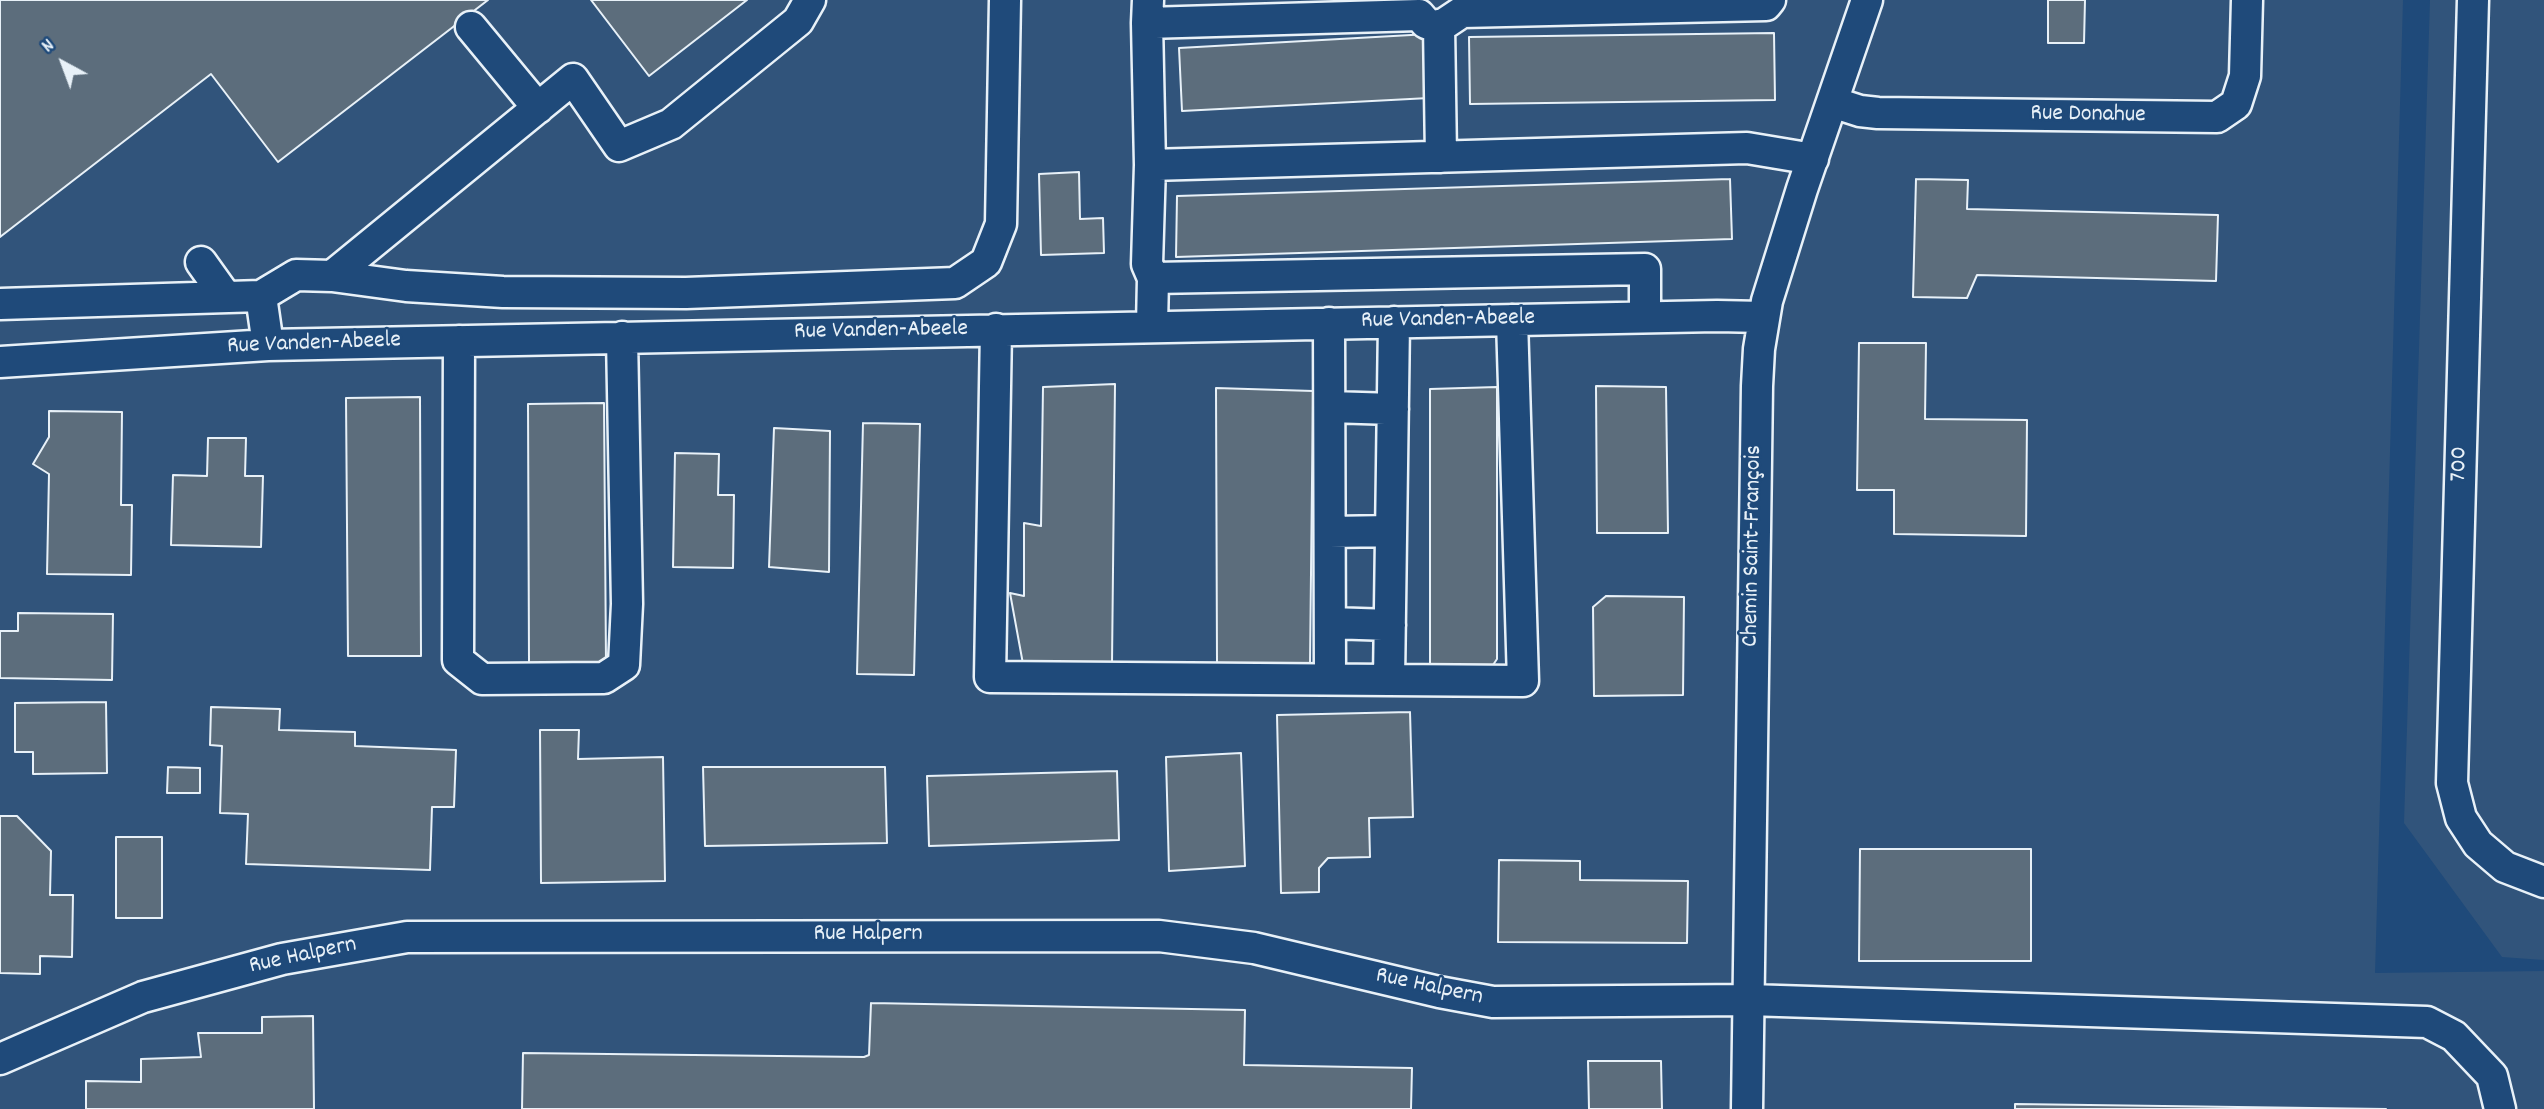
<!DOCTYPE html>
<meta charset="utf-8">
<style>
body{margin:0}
#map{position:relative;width:2544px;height:1109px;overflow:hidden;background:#1f4a7a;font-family:Dekko,sans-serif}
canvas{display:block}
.north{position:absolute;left:28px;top:28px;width:70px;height:70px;-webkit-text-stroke:5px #1f4a7a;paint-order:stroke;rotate:319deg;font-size:19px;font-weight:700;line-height:28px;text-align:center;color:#e8f1f8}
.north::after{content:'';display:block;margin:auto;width:24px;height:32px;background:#e8f1f8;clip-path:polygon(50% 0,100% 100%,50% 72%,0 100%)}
</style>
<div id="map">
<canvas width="2544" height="1109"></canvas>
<div class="north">N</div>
</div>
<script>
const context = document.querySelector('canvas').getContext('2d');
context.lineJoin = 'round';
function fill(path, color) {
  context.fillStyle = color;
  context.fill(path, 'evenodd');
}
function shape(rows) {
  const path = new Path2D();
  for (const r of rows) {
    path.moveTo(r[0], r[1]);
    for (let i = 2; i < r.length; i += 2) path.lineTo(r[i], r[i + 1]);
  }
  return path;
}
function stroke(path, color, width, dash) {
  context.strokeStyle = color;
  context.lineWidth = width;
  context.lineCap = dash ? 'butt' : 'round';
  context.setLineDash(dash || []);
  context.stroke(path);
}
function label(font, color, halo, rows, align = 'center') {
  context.font = font + ' Dekko,sans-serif';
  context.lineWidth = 5;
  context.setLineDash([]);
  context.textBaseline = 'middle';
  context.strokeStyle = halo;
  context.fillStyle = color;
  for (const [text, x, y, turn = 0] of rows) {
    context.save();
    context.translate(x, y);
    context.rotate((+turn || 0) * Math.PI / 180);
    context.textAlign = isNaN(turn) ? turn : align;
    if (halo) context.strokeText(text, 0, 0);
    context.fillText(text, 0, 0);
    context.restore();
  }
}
fill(shape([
 [0,0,2403,0,2375,973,2544,971,2544,1109,0,1109],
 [2430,0,2544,0,2544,960,2502,957,2404,823]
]), '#31547b');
const building = shape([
 [0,0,488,0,278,162,211,74,0,237,0,0],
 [591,0,747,0,649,76,591,0],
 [2048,0,2085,0,2084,43,2048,43,2048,0],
 [1774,33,1775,100,1470,104,1469,37,1774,33],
 [1429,34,1429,98,1182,111,1179,48,1429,34],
 [1079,172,1080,219,1103,218,1104,253,1041,255,1039,174,1079,172],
 [1730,179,1732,239,1176,257,1177,196,1730,179],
 [1916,179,1968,180,1967,209,2218,215,2216,281,1977,275,1967,298,1913,297,1916,179],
 [1859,343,1926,343,1925,419,2027,420,2026,536,1894,534,1894,490,1857,490,1859,343],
 [1115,384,1112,663,1023,664,1010,593,1024,596,1024,523,1041,526,1043,387,1115,384],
 [1596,386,1666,387,1668,533,1597,533,1596,386],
 [1497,387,1497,659,1491,668,1430,667,1430,389,1497,387],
 [1216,388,1313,391,1310,664,1217,663,1216,388],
 [420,397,421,656,348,656,346,398,420,397],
 [604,403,606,663,529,664,528,404,604,403],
 [49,411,122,412,121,505,132,505,131,575,47,574,49,474,33,464,49,437,49,411],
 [863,423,920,424,914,675,857,674,863,423],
 [774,428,830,431,829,572,769,567,774,428],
 [208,438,246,438,245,476,263,476,261,547,171,545,173,475,207,476,208,438],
 [675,453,719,454,718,495,734,495,733,568,673,567,675,453],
 [1606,596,1684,597,1683,695,1594,696,1593,607,1606,596],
 [18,613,113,614,112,680,0,678,0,631,18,631,18,613],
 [106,702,107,773,33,774,33,752,15,752,15,703,106,702],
 [211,707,280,709,279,730,355,732,355,746,456,750,454,807,432,807,430,870,246,864,248,814,220,813,222,746,210,745,211,707],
 [1410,712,1413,817,1369,818,1370,857,1328,858,1319,868,1319,892,1281,893,1277,715,1410,712],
 [540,730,579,730,578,759,663,757,665,881,541,883,540,730],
 [1241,753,1245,866,1169,871,1166,757,1241,753],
 [168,767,200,768,200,793,167,793,168,767],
 [703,767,885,767,887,843,705,846,703,767],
 [1117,771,1119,840,929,846,927,776,1117,771],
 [0,816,17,816,51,851,50,895,73,895,72,957,40,956,40,974,0,973,0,816],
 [116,837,162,837,162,918,116,918,116,837],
 [1860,849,2031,849,2031,961,1859,961,1860,849],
 [1499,860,1580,861,1580,880,1688,881,1687,943,1498,942,1499,860],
 [871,1003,1245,1010,1244,1065,1412,1068,1411,1109,522,1109,523,1053,864,1057,869,1055,871,1003],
 [313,1016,314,1109,86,1109,86,1081,141,1082,141,1059,201,1057,198,1033,262,1033,262,1017,313,1016],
 [1588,1061,1661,1061,1662,1109,1589,1109,1588,1061],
 [2015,1104,2386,1109,2015,1109,2015,1104]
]);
fill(building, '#5c6d7c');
stroke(building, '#e8f1f8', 2);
const minor = shape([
 [1148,0,1147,23,1419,15,1426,23,1434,26,1444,24,1462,12,1766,5,1770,0],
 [2473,0,2452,783,2461,818,2478,844,2505,867,2544,882],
 [1147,23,1150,165,1147,264,1153,278],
 [1439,25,1441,157],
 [471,27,538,108],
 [1832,102,1860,111,1878,113,2217,117,2236,104,2245,76,2247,0],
 [1150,165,1747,148,1813,159],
 [201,262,226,297],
 [332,276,573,79,619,146,671,124,798,21,810,0],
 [261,296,268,345],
 [0,304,261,296,296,275,332,276,406,286,503,292,686,293,955,283,986,262,1001,224,1005,0],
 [1329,323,1330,679],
 [1152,326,1153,278,1645,269,1645,317],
 [996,329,990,677,1523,681,1512,320],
 [459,341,458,660,482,679,604,678,624,665,627,604,622,337],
 [0,362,268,345,1717,316,1763,317],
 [1330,407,1393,409],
 [1330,532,1391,531],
 [1330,623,1390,625],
 [1389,680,1394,322],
 [0,1059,143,997,282,959,407,937,1159,936,1254,948,1439,992,1493,1002,1749,1000,2427,1022,2454,1036,2492,1076,2500,1109],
 [1747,1109,1757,386,1759,349,1767,301,1802,189,1867,0]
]);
stroke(minor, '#e8f1f8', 35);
stroke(minor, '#1f4a7a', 30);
label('24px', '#e8f1f8', '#1f4a7a', [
 ["Rue Donahue",2088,116,1],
 ["Rue Vanden-Abeele",1448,321,-1],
 ["Rue Vanden-Abeele",881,332,-1],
 ["Rue Vanden-Abeele",314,345,-2],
 ["700",2461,464,-89],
 ["Chemin Saint-François",1754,546,-89],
 ["Rue Halpern",868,936],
 ["Rue Halpern",303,957,-12],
 ["Rue Halpern",1429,988,12]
]);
</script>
